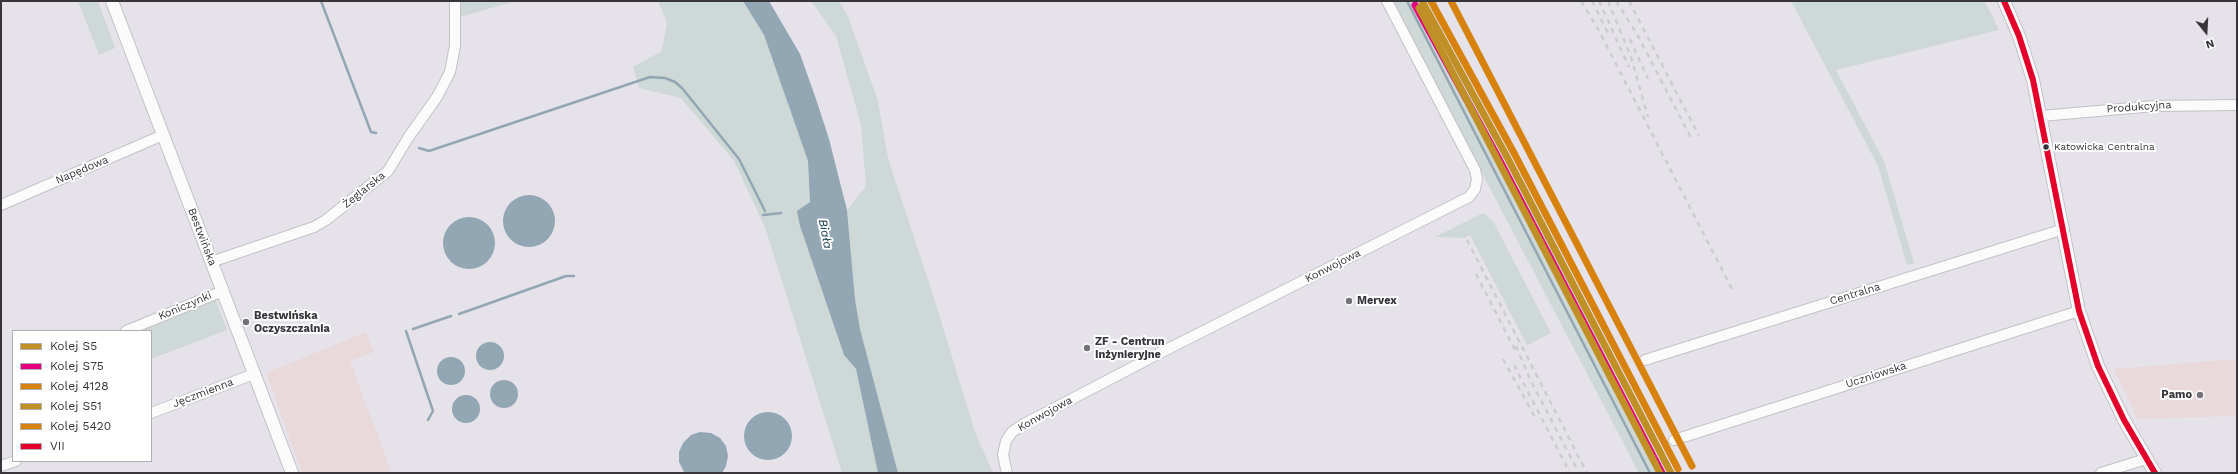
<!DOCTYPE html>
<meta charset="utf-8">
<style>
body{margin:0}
#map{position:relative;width:2238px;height:474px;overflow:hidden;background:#e6e2ea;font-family:"Work Sans",sans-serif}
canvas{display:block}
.frame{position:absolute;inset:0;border:2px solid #37343a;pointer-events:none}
.legend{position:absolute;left:12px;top:330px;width:140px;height:132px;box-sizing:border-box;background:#fff;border:1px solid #afaeb0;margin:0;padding:5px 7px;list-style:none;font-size:12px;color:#37343a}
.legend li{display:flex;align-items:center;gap:8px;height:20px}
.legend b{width:20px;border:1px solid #afaeb0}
.north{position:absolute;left:2186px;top:12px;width:40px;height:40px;-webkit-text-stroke:3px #fff;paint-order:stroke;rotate:162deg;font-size:11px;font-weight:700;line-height:16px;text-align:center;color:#37343a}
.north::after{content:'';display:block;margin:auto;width:14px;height:18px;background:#37343a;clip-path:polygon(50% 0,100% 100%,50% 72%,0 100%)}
</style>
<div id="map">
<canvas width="2238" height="474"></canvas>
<div class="frame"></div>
<ul class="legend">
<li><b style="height:5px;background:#c09027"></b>Kolej S5</li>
<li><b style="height:5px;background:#e5007d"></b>Kolej S75</li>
<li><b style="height:5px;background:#d7820c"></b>Kolej 4128</li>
<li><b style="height:5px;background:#c09027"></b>Kolej S51</li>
<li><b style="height:5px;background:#d7820c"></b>Kolej 5420</li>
<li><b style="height:5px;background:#e4002b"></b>VII</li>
</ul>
<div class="north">N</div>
</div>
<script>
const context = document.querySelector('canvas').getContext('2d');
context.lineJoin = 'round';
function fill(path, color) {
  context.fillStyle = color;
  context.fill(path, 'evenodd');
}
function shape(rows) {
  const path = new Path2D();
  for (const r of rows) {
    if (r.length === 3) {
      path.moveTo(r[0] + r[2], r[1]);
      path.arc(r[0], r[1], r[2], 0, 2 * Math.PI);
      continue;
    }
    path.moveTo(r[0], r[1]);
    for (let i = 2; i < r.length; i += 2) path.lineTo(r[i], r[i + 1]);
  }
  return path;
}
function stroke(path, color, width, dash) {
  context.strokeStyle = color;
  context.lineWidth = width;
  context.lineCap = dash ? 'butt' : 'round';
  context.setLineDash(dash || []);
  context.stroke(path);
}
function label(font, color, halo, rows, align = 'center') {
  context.font = font + ' "Work Sans",sans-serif';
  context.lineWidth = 4;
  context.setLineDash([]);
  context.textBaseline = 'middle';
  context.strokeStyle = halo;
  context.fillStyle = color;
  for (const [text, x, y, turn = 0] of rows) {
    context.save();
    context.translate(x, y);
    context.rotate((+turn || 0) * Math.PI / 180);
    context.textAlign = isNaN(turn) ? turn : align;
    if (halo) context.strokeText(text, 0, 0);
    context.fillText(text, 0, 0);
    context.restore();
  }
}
fill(shape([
 [366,332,374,352,350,361,392,473,302,473,266,373],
 [2237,359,2237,416,2138,419,2113,369]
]), '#e9d9db');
fill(shape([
 [78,1,98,1,115,48,99,55],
 [460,1,516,1,460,17],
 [658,1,743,1,764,35,808,161,810,202,800,226,844,355,856,369,878,473,842,473,765,227,734,161,681,98,639,88,633,67,662,51,667,23],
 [811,1,839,1,848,16,878,101,888,158,935,301,975,432,993,473,898,473,860,329,855,299,847,210,866,186,861,125,836,36],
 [1392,1,1418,1,1575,293,1663,473,1639,473],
 [1791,1,1984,1,1991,13,1999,30,1836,70,1884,161,1914,263,1907,265,1878,166],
 [1483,213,1493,221,1551,333,1527,345,1470,235,1464,238,1435,237],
 [214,296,227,330,151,359,151,331,132,331]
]), '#ced8d6');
fill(shape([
 [743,1,769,1,800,54,816,99,829,139,847,210,855,299,860,329,898,473,878,473,856,369,844,355,800,226,797,211,810,202,808,161,764,35],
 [529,221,26],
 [469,243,26],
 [490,356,14],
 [451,371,14],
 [504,394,14],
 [466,409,14],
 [768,436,24],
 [700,432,711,433,720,438,726,446,728,456,726,466,722,473,684,472,679,462,679,452,683,443,691,435]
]), '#93a6b4');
stroke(shape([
 [321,1,371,132,376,133],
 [1407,1,1650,473],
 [419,148,429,151,650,77,665,78,675,82,682,88,739,159,765,211],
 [763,215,781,213],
 [459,314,566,276,574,276],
 [413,329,451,316],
 [406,331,433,411,428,420]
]), '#93a6b4', 2.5);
const minor = shape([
 [2041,116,2154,106,2237,105],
 [1,205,163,135],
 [211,262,314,227,326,220,388,171,408,138,437,97,450,72,455,46,455,1],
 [126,331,223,291],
 [1645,360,2064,229],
 [151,413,254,374],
 [1674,440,2079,311],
 [1,466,16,461],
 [1007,473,1003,455,1006,441,1012,432,1024,424,1158,354,1469,197,1475,189,1477,179,1475,170,1387,1],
 [2101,473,2146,459]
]);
const tertiary = shape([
 [112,1,292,473],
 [2004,1,2019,36,2033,80,2079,311,2098,366,2124,420,2155,473]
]);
stroke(minor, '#c3c0c6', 12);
stroke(tertiary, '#c3c0c6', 14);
stroke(minor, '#fbfbfc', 10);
stroke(tertiary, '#fbfbfc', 12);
stroke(shape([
 [1581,1,1598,29,1734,293],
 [1592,1,1608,33],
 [1599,1,1629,67],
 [1608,1,1631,57,1648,117],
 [1616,1,1637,34,1692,140],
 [1629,1,1699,136],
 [1630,39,1648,79],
 [1467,240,1587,473],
 [1476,274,1516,352],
 [1516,346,1530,379,1579,473],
 [1503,359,1537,421],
 [1514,365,1570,473]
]), '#cdcccf', 2.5, [5, 5]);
stroke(shape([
 [2004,1,2019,36,2033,80,2079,311,2098,366,2124,420,2155,473]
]), '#e4002b', 6);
stroke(shape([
 [1422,1,1507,157,1671,473]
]), '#c09027', 7);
stroke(shape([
 [1415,5,1500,161,1662,473]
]), '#e5007d', 7);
stroke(shape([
 [1431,1,1514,153,1678,469]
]), '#d7820c', 7);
stroke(shape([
 [1419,8,1660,473]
]), '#c09027', 7);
stroke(shape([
 [1451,1,1692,466]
]), '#d7820c', 7);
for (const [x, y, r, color] of [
 [2046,147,3.5,"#37343a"],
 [1349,301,4,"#747178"],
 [246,322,4,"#747178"],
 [1087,348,4,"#747178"],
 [2200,395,4,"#747178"]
]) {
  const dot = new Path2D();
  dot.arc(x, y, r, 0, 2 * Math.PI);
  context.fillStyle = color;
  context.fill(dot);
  stroke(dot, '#fff', 1.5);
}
label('10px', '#37343a', '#fff', [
 ["Katowicka Centralna",2054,147]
], 'left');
label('11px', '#37343a', '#fff', [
 ["Produkcyjna",2139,107,-4],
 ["Napędowa",82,170,-23],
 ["Żeglarska",364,190,-39],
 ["Bestwińska",202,237,69],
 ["Konwojowa",1333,266,-27],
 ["Centralna",1855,294,-17],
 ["Koniczynki",185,306,-23],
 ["Uczniowska",1876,375,-18],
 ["Jęczmienna",203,393,-21],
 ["Konwojowa",1045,414,-29]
]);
label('bold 11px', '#37343a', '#fff', [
 ["Mervex",1357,301],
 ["Bestwińska",254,316],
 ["Oczyszczalnia",254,329],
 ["ZF - Centrun",1095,342],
 ["Inżynieryjne",1095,355],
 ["Pamo",2192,395,"right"]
], 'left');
label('italic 12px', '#083447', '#fff', [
 ["Biała",825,234,79]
]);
</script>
